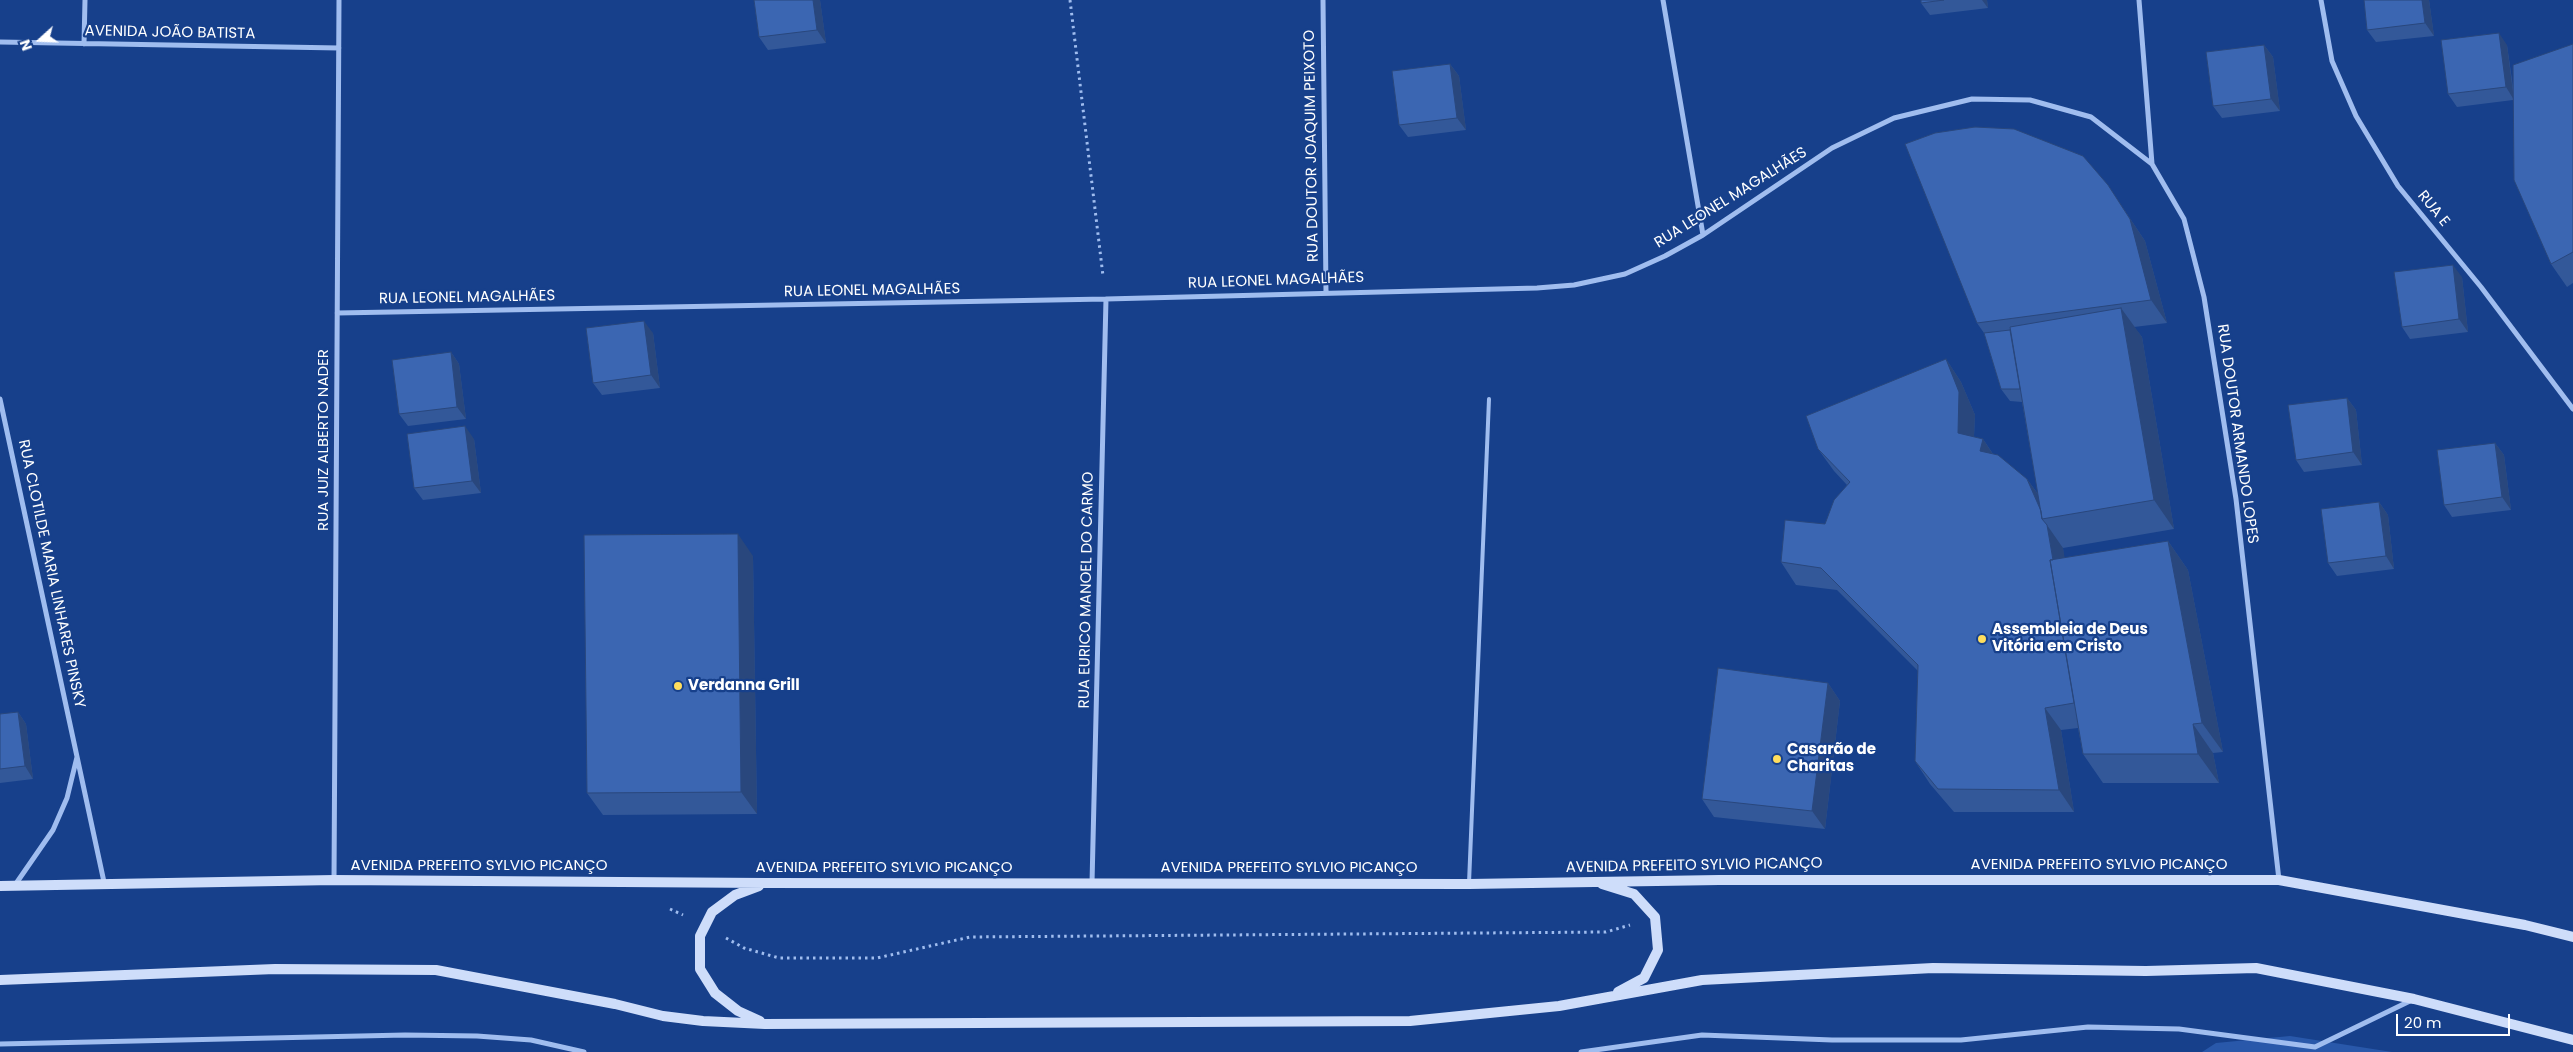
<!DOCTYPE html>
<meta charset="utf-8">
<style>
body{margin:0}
#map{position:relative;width:2573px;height:1052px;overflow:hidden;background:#17408b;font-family:Poppins,sans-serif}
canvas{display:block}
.north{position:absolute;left:15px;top:15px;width:50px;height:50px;-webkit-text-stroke:4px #17408b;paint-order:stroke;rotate:250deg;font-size:14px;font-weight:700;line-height:20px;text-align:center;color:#fff}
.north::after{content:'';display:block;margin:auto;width:18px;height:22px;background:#fff;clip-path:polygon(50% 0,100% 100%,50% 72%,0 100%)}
.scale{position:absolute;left:2396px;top:1014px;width:114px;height:22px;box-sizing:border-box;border:2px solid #fff;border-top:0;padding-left:6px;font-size:15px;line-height:18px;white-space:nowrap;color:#fff;-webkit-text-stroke:4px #17408b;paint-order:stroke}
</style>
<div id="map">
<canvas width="2573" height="1052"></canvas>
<div class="north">N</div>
<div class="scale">20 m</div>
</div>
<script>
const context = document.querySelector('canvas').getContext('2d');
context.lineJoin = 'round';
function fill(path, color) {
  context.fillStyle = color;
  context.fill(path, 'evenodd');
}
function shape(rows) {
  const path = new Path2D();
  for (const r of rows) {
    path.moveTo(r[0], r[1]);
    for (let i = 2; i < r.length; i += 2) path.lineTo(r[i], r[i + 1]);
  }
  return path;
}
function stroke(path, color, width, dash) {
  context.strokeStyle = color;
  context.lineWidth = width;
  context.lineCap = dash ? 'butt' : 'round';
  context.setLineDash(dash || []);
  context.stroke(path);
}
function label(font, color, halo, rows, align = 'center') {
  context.font = font + ' Poppins,sans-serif';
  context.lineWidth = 4.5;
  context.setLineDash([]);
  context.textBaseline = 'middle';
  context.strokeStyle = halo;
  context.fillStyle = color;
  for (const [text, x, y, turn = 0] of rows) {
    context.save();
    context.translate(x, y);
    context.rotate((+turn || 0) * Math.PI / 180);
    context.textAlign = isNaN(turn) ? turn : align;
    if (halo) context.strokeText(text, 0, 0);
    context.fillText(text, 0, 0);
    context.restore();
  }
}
fill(shape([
 [2290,1036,2392,1052,2202,1052,2216,1043]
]), '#2958aa');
stroke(shape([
 [1070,0,1103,276],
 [670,909,683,915],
 [726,938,744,948,779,958,877,958,970,937,1606,932,1630,925]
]), '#a0bdef', 3, [2.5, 4]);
stroke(shape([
 [1469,883,1489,399]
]), '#a0bdef', 4);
stroke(shape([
 [1323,0,1326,292],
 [1663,0,1703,235],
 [2139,0,2152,164,2184,219,2204,297,2236,499,2279,880],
 [2321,0,2332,61,2356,116,2398,186,2481,287,2573,409],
 [0,42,339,48],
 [84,44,85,0],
 [337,313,1106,299,1537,288,1574,285,1625,274,1665,256,1703,235,1832,148,1894,118,1972,99,2030,100,2091,117,2152,164],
 [0,399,104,882],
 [334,880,339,0],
 [1092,883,1106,299],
 [15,885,53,830,67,798,77,757],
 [0,1044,405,1035,477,1036,531,1040,584,1052],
 [1581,1052,1702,1035,1832,1040,1961,1040,2088,1027,2179,1029,2315,1047,2412,1000]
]), '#a0bdef', 5);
stroke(shape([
 [1602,884,1634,894,1655,917,1658,950,1644,978,1618,992],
 [0,886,334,880,766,883,1469,884,1719,880,2279,880,2525,925,2573,937],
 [759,886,735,895,712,912,700,936,700,969,715,993,738,1011,760,1021],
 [0,980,275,969,436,970,615,1004,663,1016,703,1021,765,1024,1410,1021,1559,1006,1702,980,1933,968,2146,971,2256,968,2414,999,2573,1040]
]), '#ceddfa', 10);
fill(shape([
 [754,0,820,0,826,43,768,50,759,37],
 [1921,0,1987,0,1988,8,1930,15,1921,3],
 [2429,0,2434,36,2376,42,2367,30],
 [2573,44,2573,283,2567,287,2551,264,2513,100,2457,107,2448,94,2507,45,2513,87],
 [2264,45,2273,57,2280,111,2222,118,2213,106],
 [1450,64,1459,76,1466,130,1408,137,1399,125],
 [2123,208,2145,241,2167,323,2134,327,2142,337,2174,529,2063,548,2064,558,2168,541,2188,570,2223,752,2213,753,2219,783,2103,783,2083,754,2078,728,2061,730,2074,812,1954,812,1930,784,1915,761,1918,671,1837,590,1796,585,1781,562,1825,524,1847,485,1834,471,1818,449,1946,359,1961,382,1975,415,1974,437,1983,439,1993,454,2027,479,2038,494,2022,402,2010,401,2001,389,1984,333,1977,323],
 [2462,277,2468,332,2410,339,2402,327],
 [653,333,660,388,602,395,593,383],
 [451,352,459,364,466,419,408,426,399,414],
 [2347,398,2356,410,2362,465,2304,472,2296,460],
 [474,439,481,493,423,500,414,488],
 [2495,443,2504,455,2511,510,2452,517,2444,505],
 [2379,502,2388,515,2394,569,2337,576,2328,563],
 [753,556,757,814,603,815,587,793],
 [1828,683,1840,701,1825,829,1714,817,1702,799],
 [18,712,26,724,33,779,0,783,0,714]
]), '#335899');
fill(shape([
 [813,0,820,0,826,43,817,30],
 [1982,0,1987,0,1988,8],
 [2422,0,2429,0,2434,36,2425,23],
 [2499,33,2507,45,2514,100,2506,87],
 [2264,45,2273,57,2280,111,2271,99],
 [1450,64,1459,76,1466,130,1457,118],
 [2108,185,2123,208,2145,241,2167,323,2151,300],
 [2453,265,2462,277,2468,332,2459,319],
 [2121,308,2142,337,2174,529,2154,500],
 [644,321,653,333,660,388,651,375],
 [451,352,459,364,466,419,457,407],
 [1946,359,1961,382,1975,415,1973,455,1958,433],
 [2347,398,2356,410,2362,465,2353,452],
 [465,426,474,439,481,493,472,481],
 [1983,439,1998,462,1980,451],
 [2495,443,2504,455,2511,510,2502,497],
 [2027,479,2043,501,2044,518],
 [2379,502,2388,515,2394,569,2386,556],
 [2047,525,2063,548,2094,725,2078,703],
 [738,534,753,556,757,814,741,792],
 [2168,541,2188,570,2223,752,2202,723],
 [1828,683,1840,701,1825,829,1812,811],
 [2045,708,2061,730,2074,812,2059,790],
 [18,712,26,724,33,779,25,766],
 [2193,724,2213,753,2219,783,2198,754]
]), '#29477d');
const building = shape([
 [754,0,813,0,817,30,759,37,754,0],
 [1921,0,1944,0,1921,3,1921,0],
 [2364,0,2422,0,2425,23,2367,30,2364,0],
 [2499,33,2506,87,2448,94,2441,40,2499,33],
 [2573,44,2573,252,2551,264,2514,180,2513,65,2573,44],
 [2264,45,2271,99,2213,106,2206,52,2264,45],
 [1450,64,1457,118,1399,125,1392,71,1450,64],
 [1975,127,2014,129,2083,156,2108,185,2130,219,2151,300,1977,323,1905,144,1935,133,1975,127],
 [2453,265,2459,319,2402,327,2394,272,2453,265],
 [2121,308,2154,500,2042,519,2010,327,2121,308],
 [644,321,651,375,593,383,586,328,644,321],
 [2010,330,2020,389,2001,389,1984,333,2010,330],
 [451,352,457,407,399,414,392,360,451,352],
 [1946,359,1959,392,1958,433,1983,439,1980,451,1998,455,2027,479,2041,511,2042,519,2047,525,2053,560,2050,560,2074,703,2045,708,2059,790,1938,789,1915,761,1918,665,1821,568,1781,562,1785,520,1825,524,1834,500,1850,482,1818,449,1806,416,1946,359],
 [2347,398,2353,452,2296,460,2288,405,2347,398],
 [465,426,472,481,414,488,407,434,465,426],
 [2495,443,2502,497,2444,505,2437,450,2495,443],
 [2379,502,2386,556,2328,563,2321,509,2379,502],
 [738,534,741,792,587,793,584,535,738,534],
 [2168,541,2202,723,2193,724,2198,754,2083,754,2050,560,2168,541],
 [1718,668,1828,683,1812,811,1702,799,1718,668],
 [18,712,25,766,0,769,0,714,18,712]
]);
fill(building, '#3b66b2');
stroke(building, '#29477d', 1);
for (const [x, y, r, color] of [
 [1982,639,5,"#ffde5e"],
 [678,686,5,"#ffde5e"],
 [1777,759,5,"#ffde5e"]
]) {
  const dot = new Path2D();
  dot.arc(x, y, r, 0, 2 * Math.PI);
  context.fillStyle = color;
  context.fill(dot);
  stroke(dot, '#17408b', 2);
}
label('15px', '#fff', '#17408b', [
 ["AVENIDA JOÃO BATISTA",170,33,1],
 ["RUA DOUTOR JOAQUIM PEIXOTO",1312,146,-91],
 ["RUA LEONEL MAGALHÃES",1731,198,-32],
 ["RUA E",2433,209,51],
 ["RUA LEONEL MAGALHÃES",1276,281,-2],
 ["RUA LEONEL MAGALHÃES",872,291,-1],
 ["RUA LEONEL MAGALHÃES",467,298,-1],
 ["RUA DOUTOR ARMANDO LOPES",2237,434,82],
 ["RUA JUIZ ALBERTO NADER",324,440,-90],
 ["RUA CLOTILDE MARIA LINHARES PINSKY",51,574,78],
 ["RUA EURICO MANOEL DO CARMO",1087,590,-89],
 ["AVENIDA PREFEITO SYLVIO PICANÇO",2099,865],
 ["AVENIDA PREFEITO SYLVIO PICANÇO",479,866],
 ["AVENIDA PREFEITO SYLVIO PICANÇO",1694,866,-1],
 ["AVENIDA PREFEITO SYLVIO PICANÇO",884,868],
 ["AVENIDA PREFEITO SYLVIO PICANÇO",1289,868]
]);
label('bold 15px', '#fff', '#17408b', [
 ["Assembleia de Deus",1992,630],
 ["Vitória em Cristo",1992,647],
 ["Verdanna Grill",688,686],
 ["Casarão de",1787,750],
 ["Charitas",1787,767]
], 'left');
</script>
